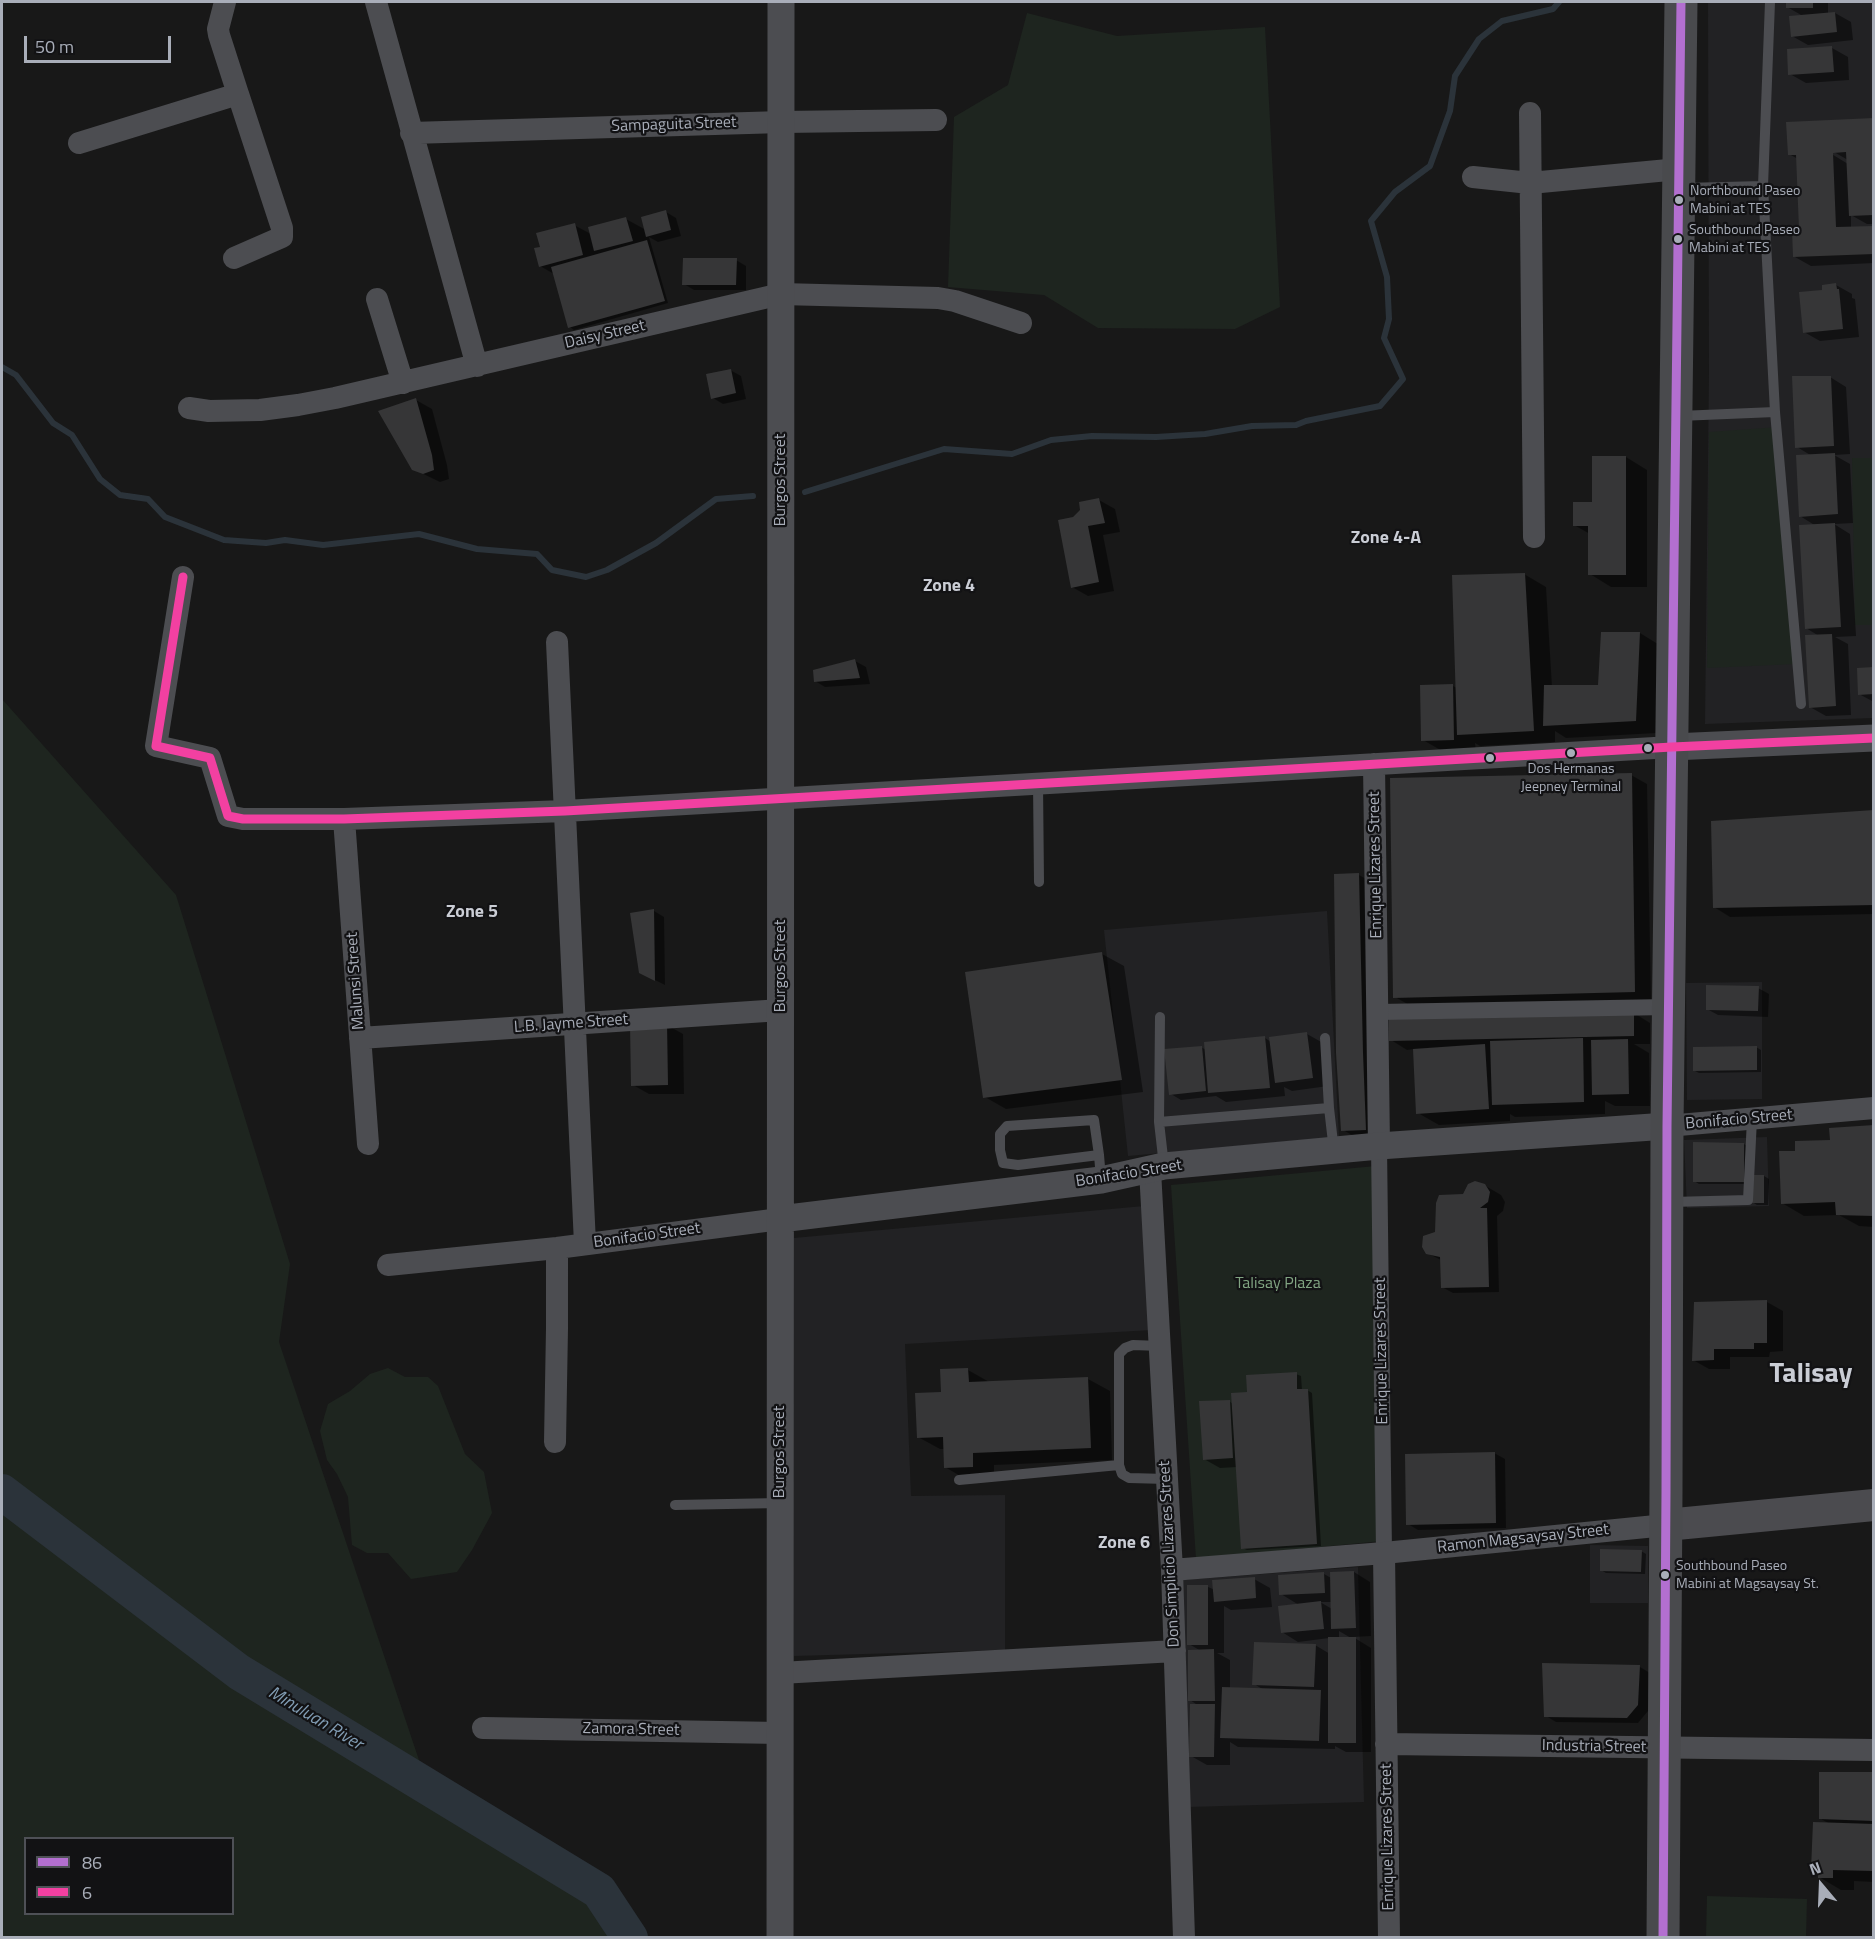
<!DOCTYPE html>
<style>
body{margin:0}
#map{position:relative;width:1875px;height:1939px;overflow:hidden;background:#181818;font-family:"Titillium Web",sans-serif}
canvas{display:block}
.frame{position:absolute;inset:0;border:3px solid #a9aeb9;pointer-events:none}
.legend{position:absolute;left:24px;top:1837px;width:210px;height:78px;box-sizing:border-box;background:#121214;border:2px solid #4e5056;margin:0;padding:8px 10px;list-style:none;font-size:18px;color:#a9aeb9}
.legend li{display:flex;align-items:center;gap:12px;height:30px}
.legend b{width:30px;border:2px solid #4e5056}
.north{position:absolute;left:1791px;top:1855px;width:60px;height:60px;-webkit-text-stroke:4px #121214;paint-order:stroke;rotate:341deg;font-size:16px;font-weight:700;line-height:24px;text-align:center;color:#a9aeb9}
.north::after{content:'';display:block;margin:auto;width:21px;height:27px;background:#a9aeb9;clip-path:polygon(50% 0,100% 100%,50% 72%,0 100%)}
.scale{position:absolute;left:24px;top:36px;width:147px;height:27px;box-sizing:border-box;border:3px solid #a9aeb9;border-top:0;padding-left:8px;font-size:18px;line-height:21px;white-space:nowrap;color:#a9aeb9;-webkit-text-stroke:4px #121214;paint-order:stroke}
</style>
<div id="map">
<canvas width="1875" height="1939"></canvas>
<div class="frame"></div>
<ul class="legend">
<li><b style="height:8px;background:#b36fd0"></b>86</li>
<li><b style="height:8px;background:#f240a1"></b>6</li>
</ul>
<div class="north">N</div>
<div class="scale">50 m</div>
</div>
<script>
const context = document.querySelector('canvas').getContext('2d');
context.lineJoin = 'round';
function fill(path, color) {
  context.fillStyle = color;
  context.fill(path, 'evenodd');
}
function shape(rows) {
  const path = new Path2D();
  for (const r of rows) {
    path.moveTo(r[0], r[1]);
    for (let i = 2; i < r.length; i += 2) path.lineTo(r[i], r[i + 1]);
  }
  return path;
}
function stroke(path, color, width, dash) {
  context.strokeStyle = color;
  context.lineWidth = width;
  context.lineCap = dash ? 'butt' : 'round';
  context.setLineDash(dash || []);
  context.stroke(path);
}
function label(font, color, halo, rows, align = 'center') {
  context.font = font + ' "Titillium Web",sans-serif';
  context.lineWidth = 4.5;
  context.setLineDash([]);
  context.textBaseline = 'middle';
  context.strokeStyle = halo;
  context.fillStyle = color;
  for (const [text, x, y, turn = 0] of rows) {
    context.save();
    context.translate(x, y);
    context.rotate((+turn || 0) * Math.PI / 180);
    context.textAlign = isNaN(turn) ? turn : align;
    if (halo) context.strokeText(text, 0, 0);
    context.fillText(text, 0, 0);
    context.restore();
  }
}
fill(shape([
 [1708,2,1873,2,1873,718,1705,724,1709,373],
 [1327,911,1339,1137,1128,1156,1104,930],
 [1762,982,1762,1099,1687,1100,1686,983],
 [1767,1137,1769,1206,1687,1208,1684,1140],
 [1144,1206,1152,1330,905,1344,911,1496,1005,1495,1005,1650,794,1656,794,1238],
 [1590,1545,1648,1546,1648,1603,1590,1603],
 [1358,1567,1364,1802,1188,1807,1183,1580]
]), '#222224');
fill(shape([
 [1027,13,1117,36,1265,27,1280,307,1235,329,1098,328,1044,295,948,287,954,117,1008,85],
 [1779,427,1796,664,1707,668,1709,432],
 [1852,458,1873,458,1873,625,1855,625],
 [2,699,176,895,290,1264,279,1342,428,1787,599,1891,644,1937,2,1937],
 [232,1838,232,1914,26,1914,26,1838],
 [1376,1166,1382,1541,1196,1559,1171,1185],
 [388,1368,405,1377,428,1377,438,1386,465,1454,484,1472,492,1513,472,1550,457,1572,411,1579,388,1553,367,1553,352,1545,348,1497,337,1474,327,1460,320,1431,328,1404,350,1391,370,1374],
 [1707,1896,1807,1899,1806,1937,1706,1937]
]), '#1e251f');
fill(shape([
 [1787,2,1828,2,1828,14,1835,13,1851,22,1853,40,1808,45,1792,36,1803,16,1787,7],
 [1832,48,1848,57,1849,80,1806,83,1790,74],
 [1874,120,1874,224,1867,224,1851,215,1851,228,1874,227,1874,263,1811,266,1795,257,1801,230,1798,159,1789,154],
 [1827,148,1848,160,1848,164,1825,150],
 [666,212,676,218,681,236,658,242,649,237,668,303,574,330,570,327,554,274,540,266,541,248,574,225,591,234,626,219,646,230],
 [736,260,746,266,746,290,694,290,684,284],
 [1836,285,1852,294,1852,298,1855,299,1859,337,1820,341,1804,332,1824,292],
 [730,370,741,376,746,399,723,404,713,398],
 [1830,377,1846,387,1850,454,1834,455,1850,464,1853,523,1834,524,1850,534,1856,636,1835,637,1848,644,1851,715,1826,716,1810,707,1819,636,1806,628,1816,526,1800,516,1812,456,1797,447],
 [416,400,432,409,447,465,449,479,440,482,413,469],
 [1626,457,1647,470,1647,587,1611,587,1590,574,1590,534,1574,525,1593,504],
 [1099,500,1115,509,1120,532,1103,535,1114,591,1088,596,1072,587,1074,518],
 [1524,574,1546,587,1552,687,1600,687,1640,633,1661,646,1657,733,1566,738,1555,731,1555,742,1480,746,1475,743,1476,752,1444,752,1423,740,1453,686,1457,688],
 [855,661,866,667,870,684,825,687,815,681],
 [1874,669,1874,702,1859,694],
 [1631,775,1647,784,1651,1001,1411,1006,1395,997],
 [1874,811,1874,914,1730,917,1714,907],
 [1359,875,1375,884,1382,1138,1359,1139,1343,1130],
 [654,911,664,917,665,985,651,978],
 [1102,954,1124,966,1143,1092,1006,1109,985,1097],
 [1758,988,1769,994,1768,1017,1718,1015,1707,1009],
 [1634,1013,1650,1023,1650,1044,1634,1044,1649,1053,1650,1106,1615,1106,1605,1101,1605,1114,1515,1117,1510,1114,1510,1121,1439,1125,1418,1113,1414,1049,1407,1050,1391,1040],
 [667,1025,683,1034,684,1094,649,1094,633,1085],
 [1307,1034,1323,1043,1328,1086,1292,1091,1284,1087,1285,1096,1226,1102,1216,1096,1181,1100,1171,1094,1201,1047,1206,1050,1265,1038,1271,1042],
 [1756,1047,1761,1050,1761,1072,1699,1073,1695,1071],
 [1874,1127,1874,1227,1859,1226,1839,1215,1804,1216,1782,1203,1796,1152],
 [1744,1144,1748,1147,1748,1184,1699,1184,1694,1181],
 [1752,1176,1764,1176,1769,1179,1768,1205,1757,1205,1752,1202],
 [1484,1185,1501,1195,1505,1202,1503,1211,1497,1216,1499,1292,1453,1293,1442,1287,1441,1260,1427,1253,1436,1233,1464,1195],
 [1767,1302,1783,1311,1783,1351,1770,1352,1769,1357,1730,1357,1730,1369,1709,1369,1693,1360],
 [968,1370,991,1383,1088,1379,1110,1391,1112,1460,994,1465,994,1479,967,1480,945,1467,945,1449,940,1449,918,1437,942,1393],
 [1296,1374,1301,1376,1302,1390,1307,1390,1312,1393,1321,1546,1247,1550,1242,1548,1237,1467,1220,1468,1204,1459,1229,1401,1233,1404],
 [1494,1453,1505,1459,1506,1528,1418,1530,1408,1524],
 [1641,1551,1646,1554,1645,1574,1606,1573,1601,1570],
 [1354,1572,1370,1582,1371,1636,1353,1637,1371,1648,1371,1752,1346,1752,1335,1746,1335,1749,1238,1747,1230,1742,1230,1765,1207,1765,1191,1756,1199,1706,1190,1700,1201,1651,1189,1644,1208,1587,1215,1590,1254,1579,1270,1588,1272,1607,1231,1610,1224,1606,1224,1653,1217,1653,1230,1660,1230,1689,1264,1690,1254,1684,1315,1645,1330,1654,1329,1638,1298,1642,1282,1632,1299,1605,1281,1594,1324,1574,1331,1578],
 [1320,1602,1332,1602,1332,1609],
 [1339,1631,1351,1638,1339,1639],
 [1544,1664,1640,1667,1650,1673,1648,1711,1638,1723,1556,1722,1546,1716],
 [1874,1773,1874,1882,1854,1881,1854,1890,1841,1890,1819,1877,1819,1872,1813,1868,1830,1824,1821,1819]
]), '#0007');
stroke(shape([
 [2,367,16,375,53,423,72,435,100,479,120,495,148,499,165,517,224,540,266,543,285,540,323,545,419,534,477,549,537,554,552,570,586,577,607,570,656,543,716,499,753,496],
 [805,492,944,449,1012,454,1051,440,1092,436,1156,437,1205,434,1252,426,1296,425,1306,421,1380,406,1403,379,1384,338,1389,319,1387,277,1371,221,1395,192,1430,166,1450,111,1455,76,1479,39,1502,21,1553,9,1559,2]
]), '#2b333a', 6);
stroke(shape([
 [2,1492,239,1672,599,1891,630,1938]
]), '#2b333a', 36);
fill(shape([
 [1786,2,1813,2,1813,8,1786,8],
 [1835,12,1837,32,1791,37,1789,16],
 [1832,46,1834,72,1788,75,1787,49],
 [1874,118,1874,215,1849,216,1846,152,1833,153,1836,227,1874,226,1874,254,1793,257,1792,229,1799,229,1796,155,1788,155,1786,122],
 [666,210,671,230,646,237,641,217],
 [626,217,633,241,594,251,588,227],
 [575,223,583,255,539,267,534,248,540,247,536,233],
 [647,240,665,301,568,328,551,267],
 [683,258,737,258,736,285,682,285],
 [1836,283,1837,289,1839,289,1843,329,1803,333,1799,292,1822,290,1822,285],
 [731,369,736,393,711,399,706,374],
 [1792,376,1831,376,1834,446,1795,448],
 [416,398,432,455,434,470,423,474,412,470,378,411],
 [1835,453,1838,514,1799,517,1796,455],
 [1592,456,1626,456,1626,575,1588,575,1588,526,1573,526,1573,502,1592,502],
 [1099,498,1105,523,1088,526,1099,582,1071,588,1058,520,1073,517,1080,510,1079,502],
 [1835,523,1841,627,1805,629,1799,525],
 [1525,573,1534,731,1457,735,1452,575],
 [1601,632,1640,632,1636,721,1543,726,1544,685,1598,685],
 [1832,634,1836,706,1809,708,1805,635],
 [855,659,860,678,814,682,813,670],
 [1874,667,1874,694,1858,695,1857,668],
 [1453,684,1454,740,1421,741,1420,685],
 [1632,773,1635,992,1393,998,1390,778],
 [1874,810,1874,905,1713,908,1711,821],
 [1359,873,1363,1053,1366,1130,1341,1131,1336,1053,1334,874],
 [654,909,655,981,639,973,630,913],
 [1102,952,1122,1080,983,1098,965,972],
 [1706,985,1759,986,1758,1011,1706,1010],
 [1634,1012,1634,1036,1389,1041,1389,1018],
 [667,1023,668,1085,631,1086,630,1024],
 [1307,1032,1313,1078,1275,1083,1269,1037],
 [1265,1036,1270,1088,1208,1093,1204,1042],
 [1583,1038,1584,1102,1492,1105,1490,1041],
 [1628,1039,1629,1094,1592,1095,1591,1040],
 [1485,1044,1489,1109,1416,1114,1413,1049],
 [1202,1046,1206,1091,1169,1095,1164,1049],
 [1757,1046,1757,1070,1693,1071,1693,1047],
 [1874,1125,1874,1216,1836,1215,1835,1202,1781,1204,1779,1151,1795,1151,1795,1141,1830,1140,1829,1128],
 [1693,1142,1744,1143,1744,1182,1693,1182],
 [1751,1175,1764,1175,1764,1203,1751,1203],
 [1475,1181,1485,1184,1490,1192,1488,1202,1480,1208,1487,1208,1489,1287,1441,1288,1440,1257,1426,1254,1422,1247,1423,1236,1435,1232,1436,1203,1439,1195,1463,1194,1468,1184],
 [1767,1300,1767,1343,1754,1343,1754,1349,1714,1349,1714,1360,1692,1361,1694,1302],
 [968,1368,969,1382,1088,1377,1091,1448,973,1453,973,1467,944,1468,943,1437,917,1438,915,1393,941,1392,940,1369],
 [1297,1372,1297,1389,1308,1389,1317,1544,1241,1549,1231,1393,1247,1392,1246,1375],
 [1230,1400,1233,1458,1203,1460,1199,1401],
 [1495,1452,1496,1523,1406,1525,1405,1454],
 [1600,1549,1642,1550,1641,1572,1600,1571],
 [1354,1571,1356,1628,1331,1629,1330,1572],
 [1324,1572,1325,1593,1279,1595,1278,1575],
 [1255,1577,1256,1598,1214,1602,1212,1580],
 [1187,1585,1208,1585,1208,1645,1187,1645],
 [1321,1601,1324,1629,1281,1633,1278,1606],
 [1328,1637,1356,1637,1356,1743,1328,1743],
 [1254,1642,1316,1644,1314,1687,1252,1685],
 [1214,1649,1215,1701,1188,1701,1188,1650],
 [1542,1663,1640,1665,1638,1705,1627,1718,1544,1717],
 [1222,1687,1321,1690,1319,1741,1220,1738],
 [1190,1704,1215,1704,1214,1757,1189,1757],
 [1819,1772,1874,1772,1874,1821,1819,1819],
 [1813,1822,1874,1824,1874,1871,1833,1870,1833,1878,1818,1878,1818,1869,1811,1869]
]), '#363637');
stroke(shape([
 [1770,2,1763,186,1775,412,1801,704],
 [1683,188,1763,186],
 [1679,416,1775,412],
 [1038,783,1039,882],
 [1160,1017,1159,1122,1164,1166],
 [1325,1038,1329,1108,1334,1151],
 [1159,1122,1329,1108],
 [1099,1155,1018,1165,1003,1163,1000,1150,1000,1134,1007,1126,1094,1120,1099,1155,1101,1179],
 [1671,1202,1748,1200,1752,1119],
 [1160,1346,1133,1345,1125,1348,1119,1354,1119,1465,1122,1474,1129,1478,1167,1479],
 [959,1480,1119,1465],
 [675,1505,780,1503]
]), '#4c4d51', 10);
stroke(shape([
 [1378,1012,1668,1007],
 [1379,1146,1384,1553]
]), '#4c4d51', 16);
stroke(shape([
 [376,2,477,366],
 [1530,113,1534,537],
 [411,133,782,122,936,120],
 [79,143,238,94,219,35,218,29,225,2],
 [1473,177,1530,183,1679,169],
 [234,258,282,237,282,228,238,94],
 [377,299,403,383],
 [189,408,209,411,260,410,298,405,335,398,781,294,938,298,955,301,1021,323],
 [183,577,156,746,210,758,228,816,243,819,344,819,565,811,1672,747],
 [557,642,585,1244],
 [1374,764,1379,1146],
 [344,819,368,1144],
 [360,1038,781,1010],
 [1667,1126,1874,1108],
 [1150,1170,1172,1570,1184,1938],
 [388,1265,557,1248,780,1219],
 [555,1442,557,1328,557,1248],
 [1384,1553,1389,1938],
 [1172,1570,1384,1553,1666,1525],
 [780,1673,1175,1651],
 [483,1728,780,1733],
 [1386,1744,1874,1750]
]), '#4c4d51', 22);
stroke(shape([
 [1672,747,1874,738],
 [780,1219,1101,1180,1164,1166,1379,1146,1667,1126],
 [780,1938,781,2]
]), '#4c4d51', 27);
stroke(shape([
 [1666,1525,1874,1505]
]), '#4b4b4f', 32);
stroke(shape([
 [1663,1938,1666,1492,1667,1126,1681,2]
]), '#494a4d', 33);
stroke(shape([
 [1663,1938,1666,1492,1667,1126,1681,2]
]), '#b36fd0', 9);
stroke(shape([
 [183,577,156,746,210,758,228,816,243,819,344,819,565,811,1672,747,1874,738]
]), '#f240a1', 9);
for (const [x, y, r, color] of [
 [1679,200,5,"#a9aeb9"],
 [1678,239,5,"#a9aeb9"],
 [1648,748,5,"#a9aeb9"],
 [1571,753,5,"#a9aeb9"],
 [1490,758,5,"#a9aeb9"],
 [1665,1575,5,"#a9aeb9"]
]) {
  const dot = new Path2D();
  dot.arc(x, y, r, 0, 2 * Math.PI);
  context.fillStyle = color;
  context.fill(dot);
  stroke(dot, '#121214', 2);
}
label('14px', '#a9aeb9', '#121214', [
 ["Northbound Paseo",1690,192],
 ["Mabini at TES",1690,210],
 ["Southbound Paseo",1689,231],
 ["Mabini at TES",1689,249],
 ["Dos Hermanas",1571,770,"center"],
 ["Jeepney Terminal",1571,788,"center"],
 ["Southbound Paseo",1676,1567],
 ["Mabini at Magsaysay St.",1676,1585]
], 'left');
label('16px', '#a9aeb9', '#121214', [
 ["Sampaguita Street",674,125,-2],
 ["Daisy Street",605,335,-13],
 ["Burgos Street",781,480,-90],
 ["Enrique Lizares Street",1376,865,-91],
 ["Burgos Street",781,966,-90],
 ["Malunsi Street",356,981,-94],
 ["L.B. Jayme Street",571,1024,-4],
 ["Bonifacio Street",1739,1120,-5],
 ["Bonifacio Street",1129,1174,-9],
 ["Bonifacio Street",647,1236,-8],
 ["Enrique Lizares Street",1382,1351,-91],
 ["Burgos Street",780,1452,-90],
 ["Ramon Magsaysay Street",1523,1539,-6],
 ["Don Simplicio Lizares Street",1170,1554,-93],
 ["Zamora Street",631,1730,1],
 ["Industria Street",1594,1747,1],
 ["Enrique Lizares Street",1388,1837,-91]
]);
label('16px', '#81a482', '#121214', [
 ["Talisay Plaza",1278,1284]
]);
label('bold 18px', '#cacdd5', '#121214', [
 ["Zone 4-A",1386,539],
 ["Zone 4",949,587],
 ["Zone 5",472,913],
 ["Zone 6",1124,1544]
]);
label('italic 18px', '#819cb3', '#121214', [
 ["Minuluan River",315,1719,31]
]);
label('bold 28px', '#cacdd5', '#121214', [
 ["Talisay",1811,1375]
]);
</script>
